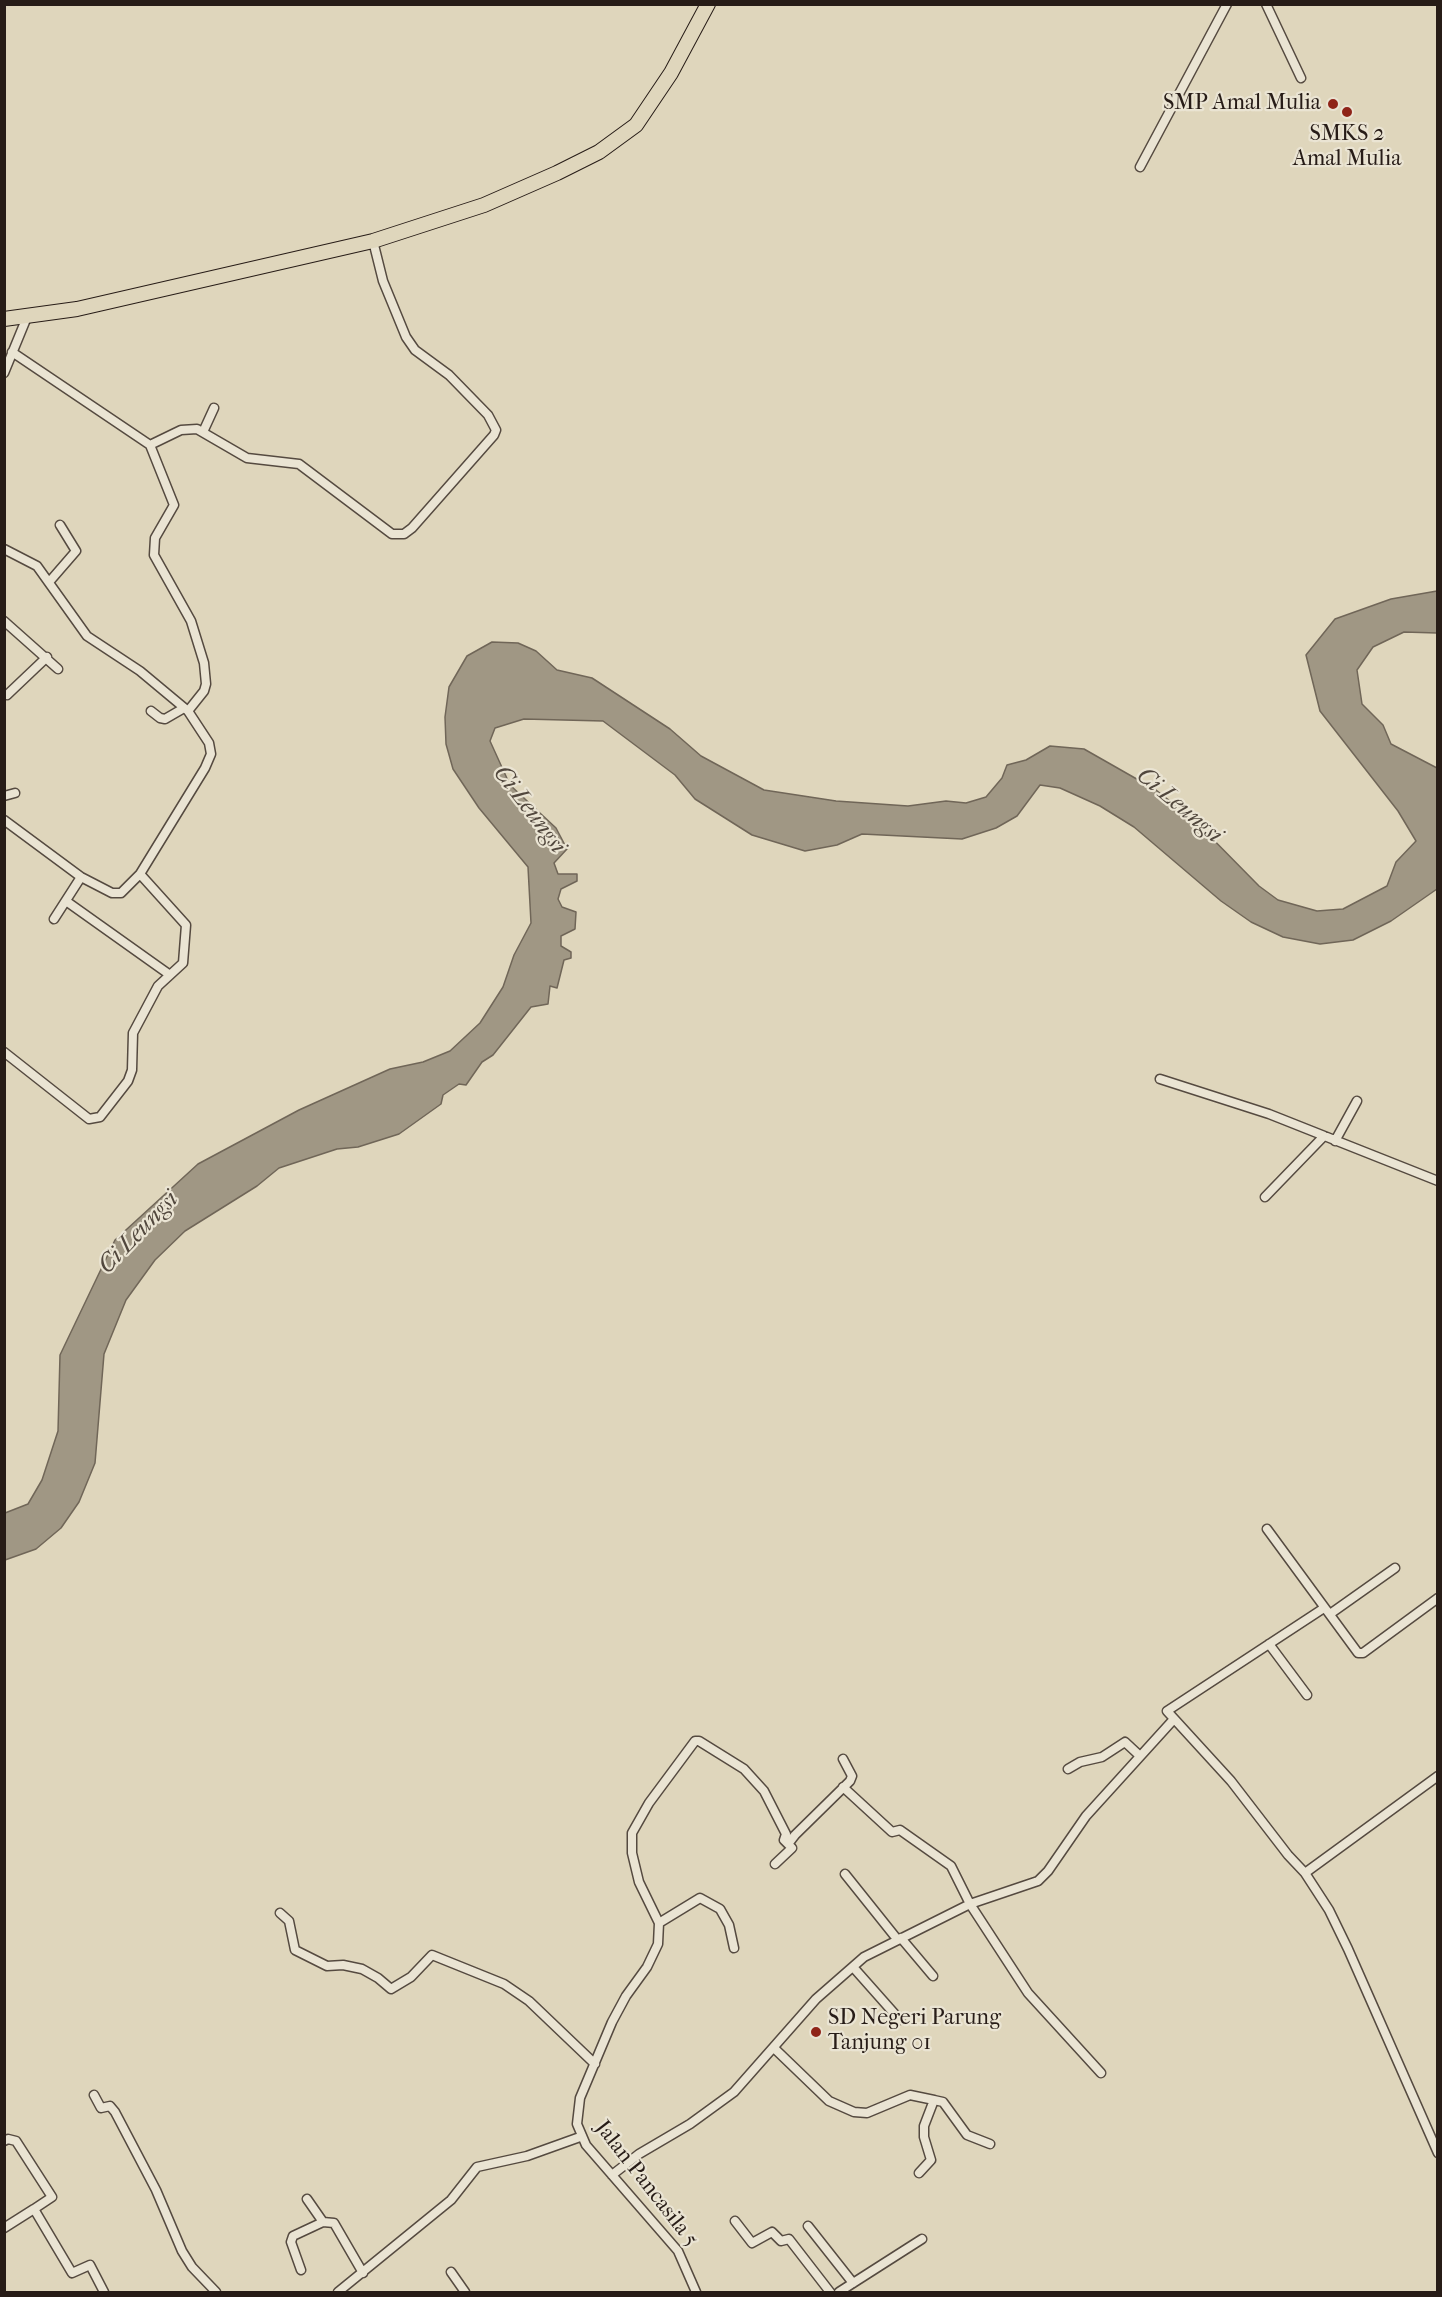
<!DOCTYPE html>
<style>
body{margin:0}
#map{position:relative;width:1442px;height:2297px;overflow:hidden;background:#dfd6bc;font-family:"IM FELL French Canon",serif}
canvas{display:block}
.frame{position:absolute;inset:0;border:6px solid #271c17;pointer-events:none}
</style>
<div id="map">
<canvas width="1442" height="2297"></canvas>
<div class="frame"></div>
</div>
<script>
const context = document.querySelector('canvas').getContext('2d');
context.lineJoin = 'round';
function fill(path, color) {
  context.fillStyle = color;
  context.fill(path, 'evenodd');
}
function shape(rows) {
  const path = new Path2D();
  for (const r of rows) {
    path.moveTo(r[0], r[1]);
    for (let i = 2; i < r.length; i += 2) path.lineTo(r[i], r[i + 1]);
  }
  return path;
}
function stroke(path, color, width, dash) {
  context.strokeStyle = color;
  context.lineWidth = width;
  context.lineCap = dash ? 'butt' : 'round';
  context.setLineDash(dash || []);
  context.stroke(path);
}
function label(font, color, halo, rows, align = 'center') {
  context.font = font + ' "IM FELL French Canon",serif';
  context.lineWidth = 4.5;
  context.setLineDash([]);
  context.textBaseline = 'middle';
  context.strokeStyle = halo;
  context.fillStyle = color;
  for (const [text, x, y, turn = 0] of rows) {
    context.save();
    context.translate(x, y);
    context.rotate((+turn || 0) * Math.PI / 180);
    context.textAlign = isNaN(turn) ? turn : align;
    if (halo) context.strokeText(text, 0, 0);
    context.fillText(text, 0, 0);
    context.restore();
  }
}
const water = shape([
 [1437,591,1437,633,1404,632,1373,647,1357,670,1362,704,1383,725,1391,744,1437,768,1437,889,1391,921,1353,940,1320,944,1283,937,1251,922,1221,901,1134,827,1100,806,1060,788,1040,785,1017,816,996,828,962,839,862,834,837,845,805,851,752,835,695,799,675,775,603,721,524,719,495,728,490,741,510,785,556,828,567,849,554,863,558,874,577,874,577,881,561,889,558,899,562,907,576,912,575,929,561,936,561,946,571,952,571,958,564,960,557,988,550,986,548,1004,531,1007,493,1055,482,1062,466,1085,459,1084,443,1095,441,1104,399,1134,358,1147,337,1149,279,1168,257,1186,185,1231,155,1260,126,1300,104,1354,95,1463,79,1502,61,1528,36,1549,5,1560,5,1513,28,1504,42,1480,58,1431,60,1355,115,1240,198,1164,299,1110,390,1069,423,1062,450,1051,480,1023,503,987,514,955,531,923,528,867,479,808,453,769,446,744,445,717,449,687,467,656,492,642,518,643,536,651,557,670,592,678,670,729,701,756,764,790,836,801,908,806,946,801,966,803,986,797,1002,778,1007,765,1026,760,1050,746,1084,749,1156,790,1193,819,1259,886,1278,900,1317,911,1343,909,1387,886,1396,862,1416,841,1398,811,1320,711,1306,655,1335,619,1391,599,1437,591]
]);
fill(water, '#a09784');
stroke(water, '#706658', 1.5);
const minor = shape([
 [1266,4,1301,78],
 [1140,167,1227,4],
 [12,352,150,445,174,505,155,538,154,555,191,621,204,663,206,684,204,691,188,711],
 [4,373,27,317],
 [203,432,214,408],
 [150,445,181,430,197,429,247,458,299,464,392,534,404,534,412,528,494,435,496,430,488,415,449,375,415,350,406,337,383,281,373,241],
 [4,549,37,566,87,636,140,671,188,711,209,743,211,754,205,768,140,874,186,925,183,963,158,986,133,1033,132,1070,128,1081,100,1117,89,1119,4,1052],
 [50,581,76,551,60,525],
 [4,621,58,669],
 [7,695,47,657],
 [151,711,160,718,165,719,184,708],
 [4,796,15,793],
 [4,820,81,877,112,893,121,893,140,874],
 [66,901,170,975],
 [54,919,81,877],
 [1160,1079,1269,1114,1438,1181],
 [1335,1141,1357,1101],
 [1265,1197,1324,1136],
 [1267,1529,1358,1653,1363,1653,1438,1598],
 [1330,1614,1395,1568],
 [1269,1644,1307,1695],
 [1068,1769,1080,1762,1102,1757,1125,1742,1140,1756],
 [1438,1776,1305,1873,1329,1910,1348,1949,1438,2153],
 [843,1787,892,1832,900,1830,951,1866,970,1904,1028,1993,1101,2073],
 [775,1864,792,1848,788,1844,795,1835,850,1781,852,1776,843,1759],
 [1305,1873,1288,1855,1231,1781,1167,1711,1324,1608],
 [845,1874,897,1939],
 [280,1913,289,1921,295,1950,327,1966,343,1965,362,1969,378,1978,391,1989,411,1977,432,1955,504,1984,529,2001,595,2064],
 [659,1923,700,1898,720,1909,729,1925,734,1948],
 [901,1938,933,1976],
 [853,1967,900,2020],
 [775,2049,829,2101,854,2112,867,2113,910,2095,934,2100],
 [94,2095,101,2108,110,2106,115,2112,156,2190,182,2251,192,2267,216,2292],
 [4,2141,8,2139,16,2141,52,2197,34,2209,72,2273,90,2265,104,2292],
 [919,2173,931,2160,924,2137,924,2126,934,2100,943,2102,967,2135,990,2144],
 [612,2175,639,2154,690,2124,734,2092,816,1999,864,1957,970,1904,1038,1881,1048,1871,1086,1816,1174,1719],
 [307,2199,323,2222,334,2223,363,2273],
 [735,2221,752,2243,772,2232,781,2241,789,2239,830,2292],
 [808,2226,853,2283],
 [4,2228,34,2209],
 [301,2270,291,2242,293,2236,323,2222],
 [451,2272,465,2292],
 [338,2292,451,2200,477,2167,527,2156,580,2137],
 [696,2292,678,2251,586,2145,577,2124,580,2098,612,2022,626,1996,647,1967,658,1944,659,1923,639,1882,632,1853,632,1833,649,1803,695,1741,699,1741,744,1769,764,1791,786,1834,784,1840,788,1844],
 [839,2292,922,2239]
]);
const primary = shape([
 [4,319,77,309,373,241,484,205,557,173,599,152,636,125,671,73,708,4]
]);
stroke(minor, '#554a40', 11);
stroke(primary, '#271c17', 16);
stroke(minor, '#eae4d3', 8);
stroke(primary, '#dfd6bc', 14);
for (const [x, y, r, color] of [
 [1333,104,6,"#8f2418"],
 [1347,112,6,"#8f2418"],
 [816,2032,6,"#8f2418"]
]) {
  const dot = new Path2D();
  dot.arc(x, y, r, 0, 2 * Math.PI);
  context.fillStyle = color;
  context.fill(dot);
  stroke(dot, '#eae4d3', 2);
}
label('22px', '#271c17', '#eae4d3', [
 ["SMP Amal Mulia",1321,104],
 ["SMKS 2",1347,135,"center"],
 ["Amal Mulia",1347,160,"center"],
 ["SD Negeri Parung",828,2019,"left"],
 ["Tanjung 01",828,2044,"left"]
], 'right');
label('22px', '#271c17', '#eae4d3', [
 ["Jalan Pancasila 5",646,2184,52]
]);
label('italic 24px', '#51473d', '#eae4d3', [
 ["Ci Leungsi",1179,806,40],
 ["Ci Leungsi",529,810,53],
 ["Ci Leungsi",139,1233,-46]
]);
</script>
